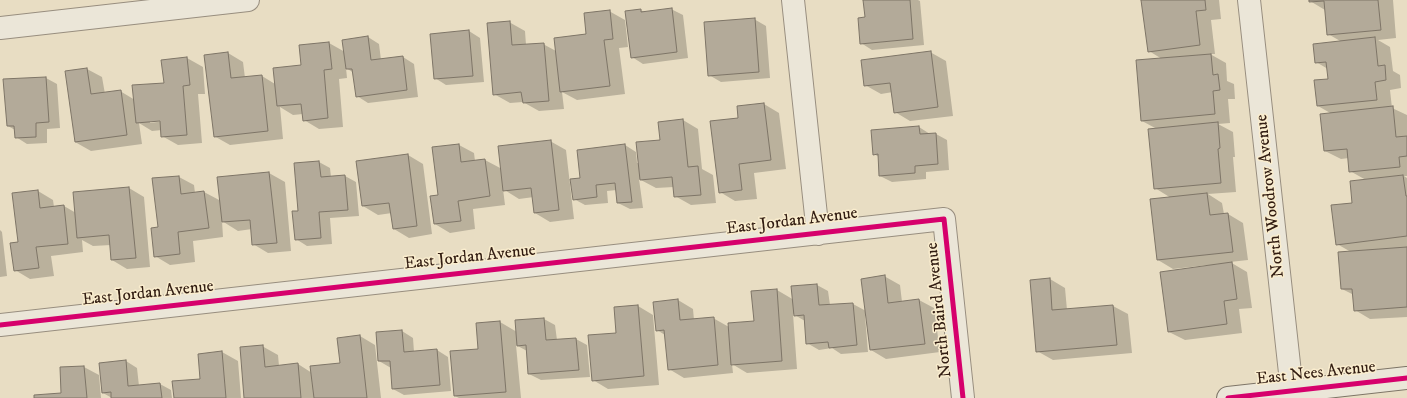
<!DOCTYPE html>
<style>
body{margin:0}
canvas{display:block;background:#e8ddc3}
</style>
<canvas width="1407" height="398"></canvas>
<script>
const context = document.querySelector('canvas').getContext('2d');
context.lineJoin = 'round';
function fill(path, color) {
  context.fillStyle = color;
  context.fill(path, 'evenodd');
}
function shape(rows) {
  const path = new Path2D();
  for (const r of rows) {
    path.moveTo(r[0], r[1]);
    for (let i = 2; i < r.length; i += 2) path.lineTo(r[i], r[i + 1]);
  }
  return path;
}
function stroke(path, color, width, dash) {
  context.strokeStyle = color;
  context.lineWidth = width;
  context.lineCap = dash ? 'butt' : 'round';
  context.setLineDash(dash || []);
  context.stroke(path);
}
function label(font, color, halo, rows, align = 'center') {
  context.font = font + ' "IM FELL DW Pica",serif';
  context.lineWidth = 3;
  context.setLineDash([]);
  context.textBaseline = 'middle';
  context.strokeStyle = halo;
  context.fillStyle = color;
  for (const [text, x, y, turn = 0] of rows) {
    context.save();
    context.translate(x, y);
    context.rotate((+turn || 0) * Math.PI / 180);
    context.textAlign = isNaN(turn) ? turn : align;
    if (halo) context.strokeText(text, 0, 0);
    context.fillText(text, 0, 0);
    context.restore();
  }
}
fill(shape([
 [864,0,918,0,920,1,924,45,872,50,861,43,866,18],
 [1142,0,1219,0,1221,19,1211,20,1215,54,1210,54,1226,63,1227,81,1234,84,1235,99,1228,99,1230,123,1218,124,1233,132,1235,157,1233,157,1236,192,1208,194,1222,203,1224,214,1228,214,1243,223,1248,260,1230,262,1247,272,1252,308,1239,309,1242,333,1185,340,1169,332,1209,266,1208,265,1173,269,1158,260,1171,198,1155,188,1157,129,1142,121,1162,59,1149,51],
 [1310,0,1393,0,1396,38,1378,40,1390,47,1393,71,1400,75,1401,88,1390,90,1392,108,1407,115,1407,176,1404,176,1407,178,1407,317,1370,319,1355,310,1354,295,1342,289,1351,252,1337,244,1353,203,1366,180,1350,171,1349,158,1341,159,1325,151,1332,114,1318,106,1330,80,1328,69,1316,62,1342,42,1328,34,1325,10,1310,1],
 [671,9,683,15,688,58,643,64,632,57,640,10,645,12],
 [609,11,625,20,628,47,619,48,625,94,577,100,562,92,564,109,539,111,523,102,510,103,494,94,509,22,525,31,526,45,543,44,556,51,587,35],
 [754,19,766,26,770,78,721,82,709,75],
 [469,31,480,38,484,82,446,85,435,78],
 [368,37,379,44,381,60,403,57,414,64,418,97,368,103,357,96,354,73,346,68,347,78,339,79,343,127,319,129,304,120,303,114,293,115,280,107,283,139,230,145,214,136,228,53,243,62,245,78,262,76,275,84,302,66,329,43,345,52],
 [930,52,946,61,953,116,910,121,895,112,893,92,881,94,865,85],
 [187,58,203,67,205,94,198,94,202,143,178,145,162,136,162,130,152,131,139,123,142,144,91,151,75,142,87,69,102,77,105,94,120,91,135,100,165,84,163,61],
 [150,121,165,121,150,123],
 [46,78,57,84,60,128,47,129,47,143,27,144,16,137,15,130,8,126],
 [764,104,779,113,786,169,754,173,757,199,735,201,720,192],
 [683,120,698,129,702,169,713,175,716,203,691,205,675,196,674,187,656,188,639,179,643,208,630,209,618,203,617,190,607,191,608,203,585,205,574,199,581,178,625,145,636,152,637,163,639,163],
 [919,127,930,134,936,134,947,140,949,170,926,172,926,179,892,182,880,176,879,157,874,154],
 [550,141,566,150,574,219,550,222,535,213,534,197,519,199,503,189,505,205,473,209,475,229,450,233,435,224,440,196,459,145,474,153,475,161,485,160,502,169],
 [408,155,423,164,432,234,409,238,394,229,392,213,378,215,363,206],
 [319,162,330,168,331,177,345,176,356,182,359,216,330,218,332,244,307,246,296,239,299,212],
 [269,173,285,182,291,251,268,253,253,244,252,229,238,231,222,221,223,237,193,241,195,262,170,265,155,256,159,228,153,179,179,177,194,185,195,193,204,192,221,201,218,178],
 [129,188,144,197,150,267,127,269,112,260,111,245,93,246,82,240,83,252,51,256,54,276,30,279,15,270,19,243,38,191,53,200,54,207,64,206,76,213],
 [0,230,2,232,7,276,0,277],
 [884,276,900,285,902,302,919,300,934,308,940,352,886,359,871,350,867,316,865,316,868,352,841,354,832,348,819,350,807,343,805,321,793,314,797,369,747,373,732,364,733,373,684,378,669,369,665,335,657,330,678,300,693,309,694,320,713,318,729,327,755,322,777,290,794,300,817,285,828,291,830,305,853,304,866,311],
 [1050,279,1065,288,1067,310,1113,306,1128,314,1132,353,1053,360,1037,351],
 [638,306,653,315,659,385,608,389,593,380,617,334],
 [544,319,555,325,557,340,576,339,587,345,590,377,541,380,529,374,527,351,516,345,521,398,459,398,455,396,479,350,500,322,517,332],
 [402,331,413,338,414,352,437,350,448,357,451,391,404,395,393,389,391,368,379,361],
 [360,336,375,345,381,398,245,398,262,346,278,355,279,366,298,364,312,373,341,364],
 [222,352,238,361,241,398,175,398,201,380,199,354],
 [126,361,137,368,139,386,160,384,171,390,172,398,112,398,103,393],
 [84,367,99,375,101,398,35,398,62,394]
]), '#0003');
const building = shape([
 [863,0,910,0,913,39,860,44,858,18,865,17,863,0],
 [1141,0,1205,0,1206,10,1196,11,1200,45,1148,52,1141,0],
 [1309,0,1378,0,1381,30,1327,35,1324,1,1309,2,1309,0],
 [672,8,677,52,631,58,625,11,641,9,641,12,672,8],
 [610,10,613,39,604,40,610,86,560,92,554,38,586,34,584,13,610,10],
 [755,18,759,72,708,76,704,22,755,18],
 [510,21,512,45,544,43,549,101,523,103,521,92,493,95,487,23,510,21],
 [469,30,473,76,434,79,430,34,469,30],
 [368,36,371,60,403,56,407,90,356,97,352,69,346,69,342,40,368,36],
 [1375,37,1378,66,1385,65,1386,80,1375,82,1377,100,1317,106,1314,80,1328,79,1326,62,1315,63,1313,44,1375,37],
 [329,42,332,69,324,70,328,118,303,121,301,104,277,106,273,68,301,65,299,45,329,42],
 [931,51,938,107,894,113,890,83,864,86,861,60,931,51],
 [228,52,231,78,262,75,268,131,214,137,204,55,228,52],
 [1211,54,1213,75,1218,74,1220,90,1213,91,1215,114,1141,121,1136,60,1211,54],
 [187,57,190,85,183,86,187,135,161,137,160,121,136,123,132,85,164,83,161,60,187,57],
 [87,68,91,94,121,90,127,135,75,142,65,71,87,68],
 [46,77,49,122,36,123,36,137,15,138,14,126,7,126,3,79,46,77],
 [764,103,771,160,739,164,742,190,719,193,710,121,738,118,737,106,764,103],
 [1393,106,1396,137,1407,136,1407,156,1399,157,1400,167,1349,172,1347,149,1324,151,1320,114,1393,106],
 [683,119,688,167,698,166,701,195,674,197,672,177,640,180,636,142,660,140,658,122,683,119],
 [1218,122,1220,148,1218,149,1221,183,1154,189,1148,129,1218,122],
 [919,126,920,134,936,133,938,164,915,166,915,173,879,176,878,154,873,155,871,130,919,126],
 [551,140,559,210,534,213,531,188,503,191,498,146,551,140],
 [459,144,461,162,485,159,490,196,458,201,461,221,434,224,430,196,438,195,432,147,459,144],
 [625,144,632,202,617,203,615,183,596,185,597,197,573,200,570,179,580,178,577,150,625,144],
 [408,154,417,226,393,229,389,203,362,206,356,161,408,154],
 [319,161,321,177,345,175,348,210,319,212,321,238,295,240,292,211,298,211,294,163,319,161],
 [269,172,277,243,252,245,250,220,222,222,217,177,269,172],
 [1403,175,1406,196,1407,196,1407,236,1336,245,1331,205,1352,203,1350,181,1403,175],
 [179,176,181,194,204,191,209,228,178,232,180,254,154,257,151,228,158,227,152,178,179,176],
 [129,187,136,258,111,260,109,235,77,238,73,192,129,187],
 [38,190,40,208,64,205,68,244,36,247,39,268,14,271,10,243,18,242,12,193,38,190],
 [1207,193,1210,215,1228,213,1233,252,1157,260,1150,199,1207,193],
 [1407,247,1407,307,1354,311,1352,289,1341,289,1338,252,1407,247],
 [1232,262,1237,299,1224,301,1227,324,1168,332,1160,272,1232,262],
 [885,275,888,303,919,299,925,344,870,350,861,279,885,275],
 [1050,278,1052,310,1113,305,1117,345,1036,352,1030,280,1050,278],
 [817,284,819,305,853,303,857,345,829,348,828,342,806,344,804,315,794,316,791,286,817,284],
 [777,289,782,361,731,365,728,323,754,321,751,291,777,289],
 [678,299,680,320,714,317,718,365,668,370,664,330,656,331,653,302,678,299],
 [638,305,644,376,592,381,588,335,616,333,614,307,638,305],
 [544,318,546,340,576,338,579,370,528,374,526,345,517,346,515,320,544,318],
 [500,321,506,392,454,396,450,351,478,349,476,323,500,321],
 [402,330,404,352,437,349,440,385,392,389,390,361,378,361,376,332,402,330],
 [360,335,367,398,314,398,310,366,340,363,337,338,360,335],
 [263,345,265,367,298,363,301,398,244,398,240,347,263,345],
 [222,351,226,398,174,398,172,381,200,379,198,354,222,351],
 [126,360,128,386,160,383,162,398,111,398,111,392,102,393,99,363,126,360],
 [84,366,87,398,34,398,34,395,61,393,60,367,84,366]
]);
fill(building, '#b3aa99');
stroke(building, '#7e7567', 1);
const street = shape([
 [793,0,818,234],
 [1249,0,1292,391],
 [0,28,248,0],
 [0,325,944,219,963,398]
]);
const secondary = shape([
 [1228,398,1407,378]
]);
stroke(street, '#988e7f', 24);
stroke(secondary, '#7e7567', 24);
stroke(street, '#ebe6d8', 22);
stroke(secondary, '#ebe6d8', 22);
stroke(shape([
 [0,325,944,219,963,398],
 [1228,398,1407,378]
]), '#d6006c', 5);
label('17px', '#321d12', '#faedce', [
 ["North Woodrow Avenue",1271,196,-96],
 ["East Jordan Avenue",792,222,-7],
 ["East Jordan Avenue",470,258,-6],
 ["East Jordan Avenue",148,294,-6],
 ["North Baird Avenue",940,310,-96],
 ["East Nees Avenue",1316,374,-6]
]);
</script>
